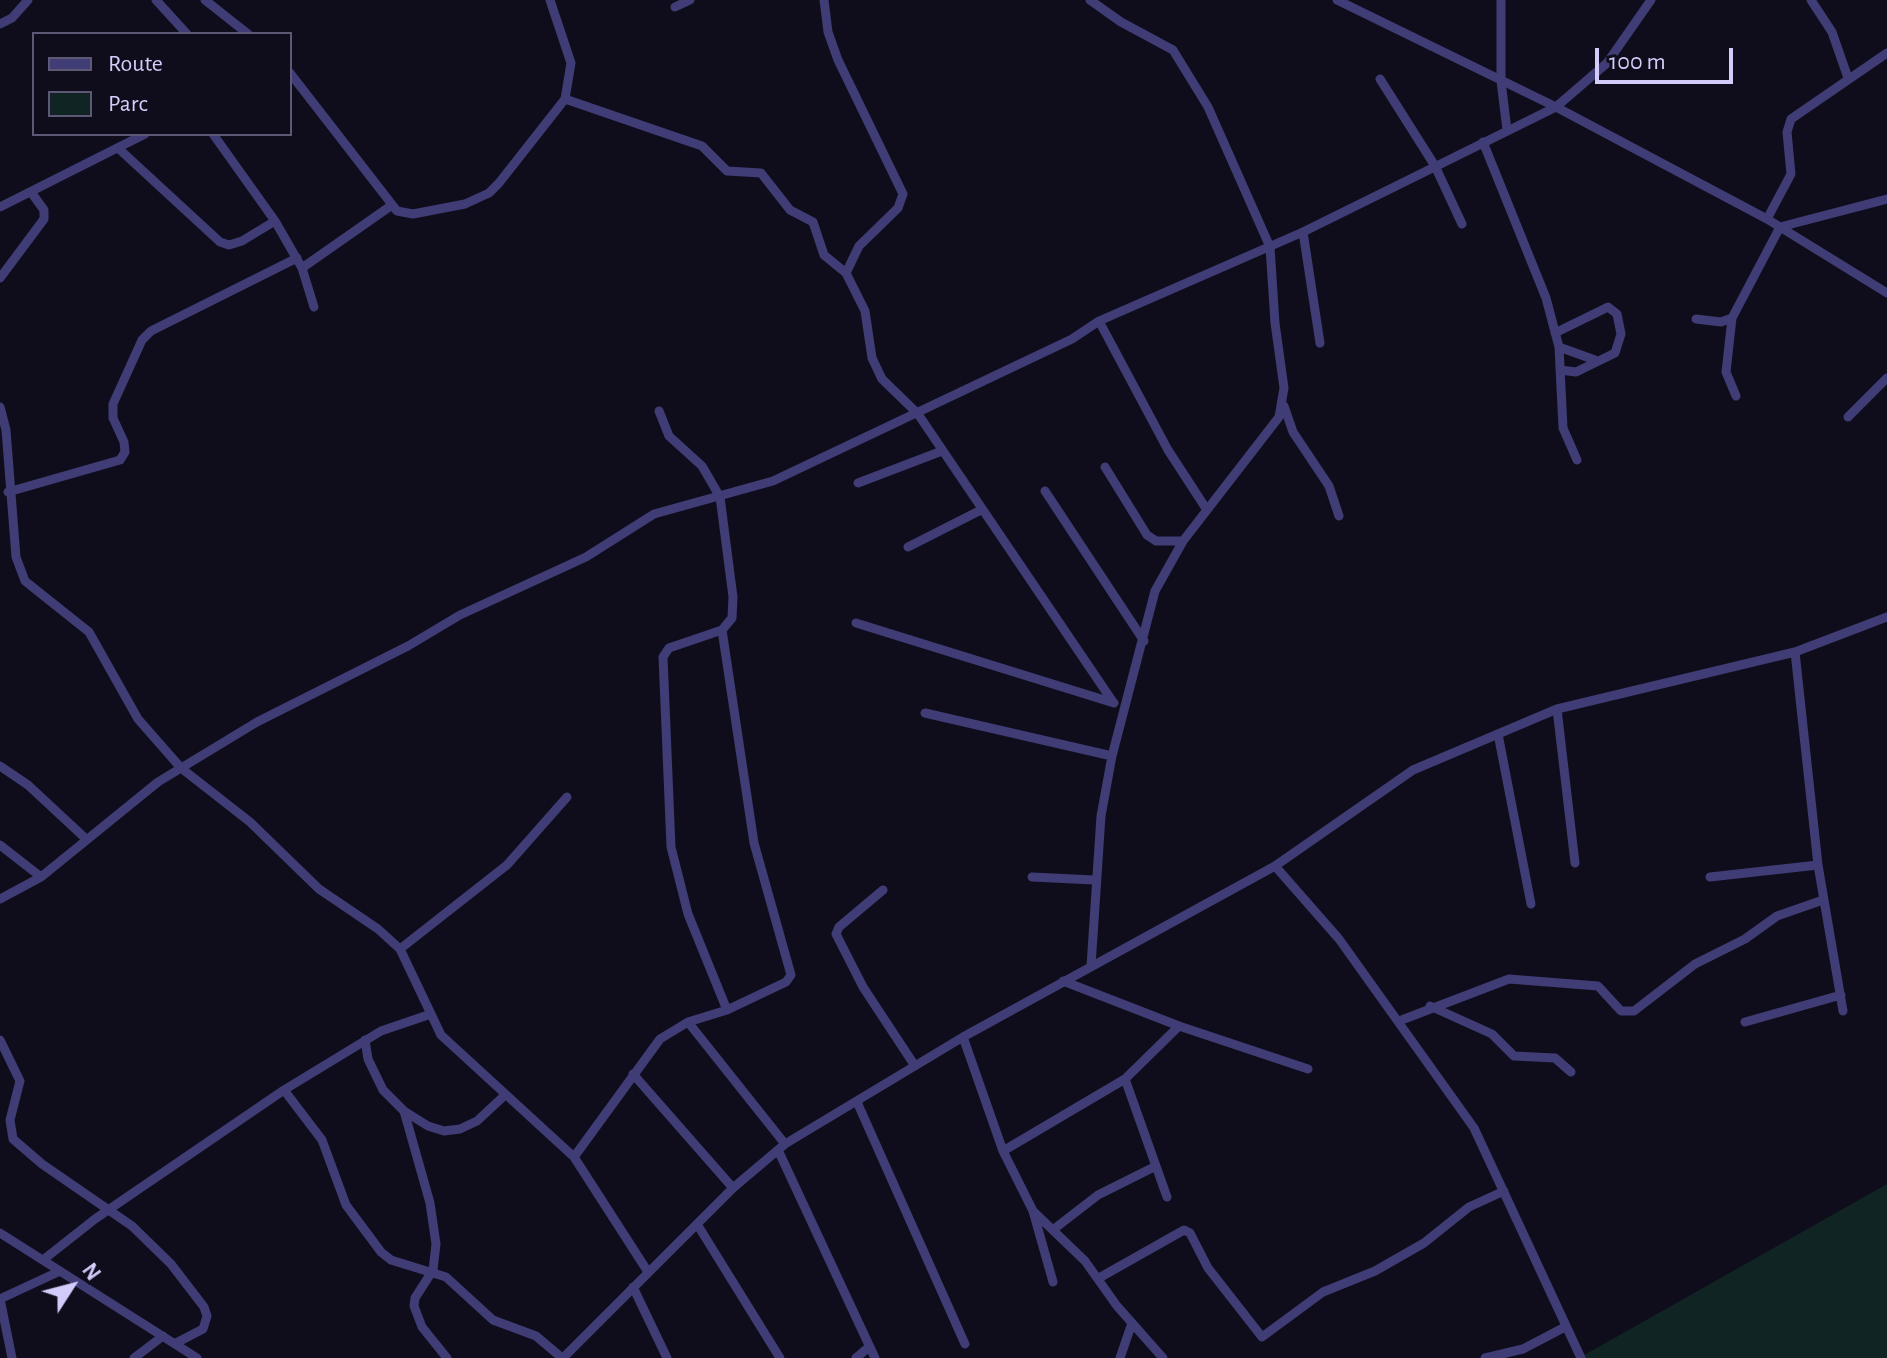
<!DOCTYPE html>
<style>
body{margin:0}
#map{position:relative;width:1887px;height:1358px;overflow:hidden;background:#0f0d1b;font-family:"Alegreya Sans",sans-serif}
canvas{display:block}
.legend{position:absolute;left:32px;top:32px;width:260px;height:104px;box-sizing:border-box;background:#0f0d1b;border:2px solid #5d5974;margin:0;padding:10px 14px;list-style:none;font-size:24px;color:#d2ccfa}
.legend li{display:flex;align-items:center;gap:16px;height:40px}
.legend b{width:40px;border:2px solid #5d5974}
.north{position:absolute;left:32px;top:1246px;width:80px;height:80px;-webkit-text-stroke:6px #0f0d1b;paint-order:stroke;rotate:54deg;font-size:22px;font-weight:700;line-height:32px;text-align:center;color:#d2ccfa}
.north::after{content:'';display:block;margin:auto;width:28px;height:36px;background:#d2ccfa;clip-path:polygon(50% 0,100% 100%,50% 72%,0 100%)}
.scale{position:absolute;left:1595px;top:48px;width:138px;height:36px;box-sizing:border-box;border:4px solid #d2ccfa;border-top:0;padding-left:10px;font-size:24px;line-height:28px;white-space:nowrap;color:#d2ccfa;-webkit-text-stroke:6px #0f0d1b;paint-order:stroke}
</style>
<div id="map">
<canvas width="1887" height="1358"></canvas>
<ul class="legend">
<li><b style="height:10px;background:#3f3c76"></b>Route</li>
<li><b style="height:22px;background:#112424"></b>Parc</li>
</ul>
<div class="north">N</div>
<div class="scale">100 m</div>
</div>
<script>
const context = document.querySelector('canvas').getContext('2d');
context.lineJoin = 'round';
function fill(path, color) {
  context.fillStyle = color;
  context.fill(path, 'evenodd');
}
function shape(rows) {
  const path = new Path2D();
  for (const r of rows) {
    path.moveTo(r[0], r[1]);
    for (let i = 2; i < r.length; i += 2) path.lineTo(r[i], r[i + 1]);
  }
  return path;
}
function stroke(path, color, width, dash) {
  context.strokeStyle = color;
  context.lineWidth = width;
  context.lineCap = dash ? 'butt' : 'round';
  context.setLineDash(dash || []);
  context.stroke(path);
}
fill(shape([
 [1887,1184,1887,1358,1579,1358]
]), '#112424');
stroke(shape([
 [156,0,187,34],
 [205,0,248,34],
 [824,0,828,32,838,60,903,194,898,208,859,246,846,273],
 [1090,0,1121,22,1173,50,1208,107,1270,247,1275,323,1284,388,1279,417,1183,541,1155,591,1112,756,1101,816,1091,966],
 [1337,0,1556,107,1767,219,1887,293],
 [1501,0,1501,81,1507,130],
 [1811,0,1832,32,1848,78],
 [675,7,690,0],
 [0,24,12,18,28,0],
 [290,73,397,211,413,214,465,204,489,193,499,183,565,99,571,63,550,0],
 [1380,79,1435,166,1462,224],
 [565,99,702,146,727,171,761,173,790,210,813,222,824,255,846,273,865,311,872,358,882,379,918,414,1113,702],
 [213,134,275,221,302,268,314,307],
 [1483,142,1546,298,1559,347,1563,428,1577,460],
 [118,148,220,242,229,245,242,241,275,221],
 [0,207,145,134],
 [1767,219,1791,174,1787,132,1791,119,1887,53],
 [1303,232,1320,343],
 [302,268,392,205],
 [0,278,44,219,44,210,31,192],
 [1696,319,1721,322,1732,318],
 [1099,321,1168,450,1207,510],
 [1555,333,1608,307,1617,314,1621,334,1615,353,1576,372,1560,370],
 [1559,347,1595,360],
 [1736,396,1726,372,1732,318,1780,227,1887,199],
 [1284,406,1293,432,1329,486,1339,516],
 [0,407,6,430,16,557,25,581,89,632,138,719,181,768,250,822,319,889,378,929,400,949,441,1035,574,1157,648,1272],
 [659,411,669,436,702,466,720,497,733,597,732,618,722,630,669,648,663,657,671,847,688,914,727,1010],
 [1848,417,1887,378],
 [1105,467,1147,535,1156,541,1183,541],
 [858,483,942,451],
 [1045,491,1144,641],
 [8,492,120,460,125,452,124,442,113,418,113,404,142,340,151,331,297,258],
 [908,547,981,510],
 [856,623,1114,703],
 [1795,652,1818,865,1843,1011],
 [1557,709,1575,863],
 [925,713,1112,756],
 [1498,734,1531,904],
 [0,766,28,785,85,838],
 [0,845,41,877],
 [1275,866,1339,939,1474,1128,1581,1358],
 [1032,877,1094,880],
 [1710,877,1818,865],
 [883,890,839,927,836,934,863,987,915,1066],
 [0,899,41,877,158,782,257,722,408,646,460,615,586,557,654,514,773,481,1072,339,1099,321,1303,232,1556,107,1607,63,1651,0],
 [400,949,507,865,567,797],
 [1063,981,1179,1026,1308,1069],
 [1430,1006,1492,1034,1514,1056,1555,1058,1571,1072],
 [1399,1021,1509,979,1598,986,1621,1011,1634,1011,1695,964,1745,939,1777,916,1823,900],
 [688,1022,785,1144],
 [1745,1022,1841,995],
 [963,1037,1003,1151,1033,1211,1053,1282],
 [0,1040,20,1081,10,1120,13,1139,42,1164,132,1226,171,1264,204,1307,207,1316,203,1329,176,1343],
 [365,1040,368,1059,383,1090,404,1111,428,1126,444,1131,460,1129,477,1121,504,1096],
 [633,1074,733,1188],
 [1125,1079,1167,1197],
 [284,1090,322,1140,346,1205,381,1252,391,1260,446,1277,493,1320,536,1336,562,1358],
 [857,1102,965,1344],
 [404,1111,430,1203,436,1244,433,1270,415,1298,414,1306,422,1327,447,1358],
 [778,1150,875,1358],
 [1003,1151,1125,1079,1179,1026],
 [574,1157,660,1039,688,1022,727,1010,786,982,791,975,754,843,722,630],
 [1033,1211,1085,1261,1117,1306,1163,1358],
 [697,1224,780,1358],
 [1054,1229,1098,1195,1156,1166],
 [0,1233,197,1358],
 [43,1260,95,1219,284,1090,381,1031,428,1015],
 [1099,1278,1184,1230,1190,1233,1208,1268,1262,1337,1323,1292,1375,1271,1424,1243,1469,1207,1504,1191],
 [633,1287,667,1358],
 [0,1299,58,1272],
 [0,1299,12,1358],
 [134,1358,163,1336],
 [563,1358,733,1188,785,1144,963,1037,1275,866,1413,770,1557,709,1795,652,1887,617],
 [856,1358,869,1347],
 [1120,1358,1132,1323],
 [1485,1358,1523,1349,1565,1327]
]), '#3f3c76', 9);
</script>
